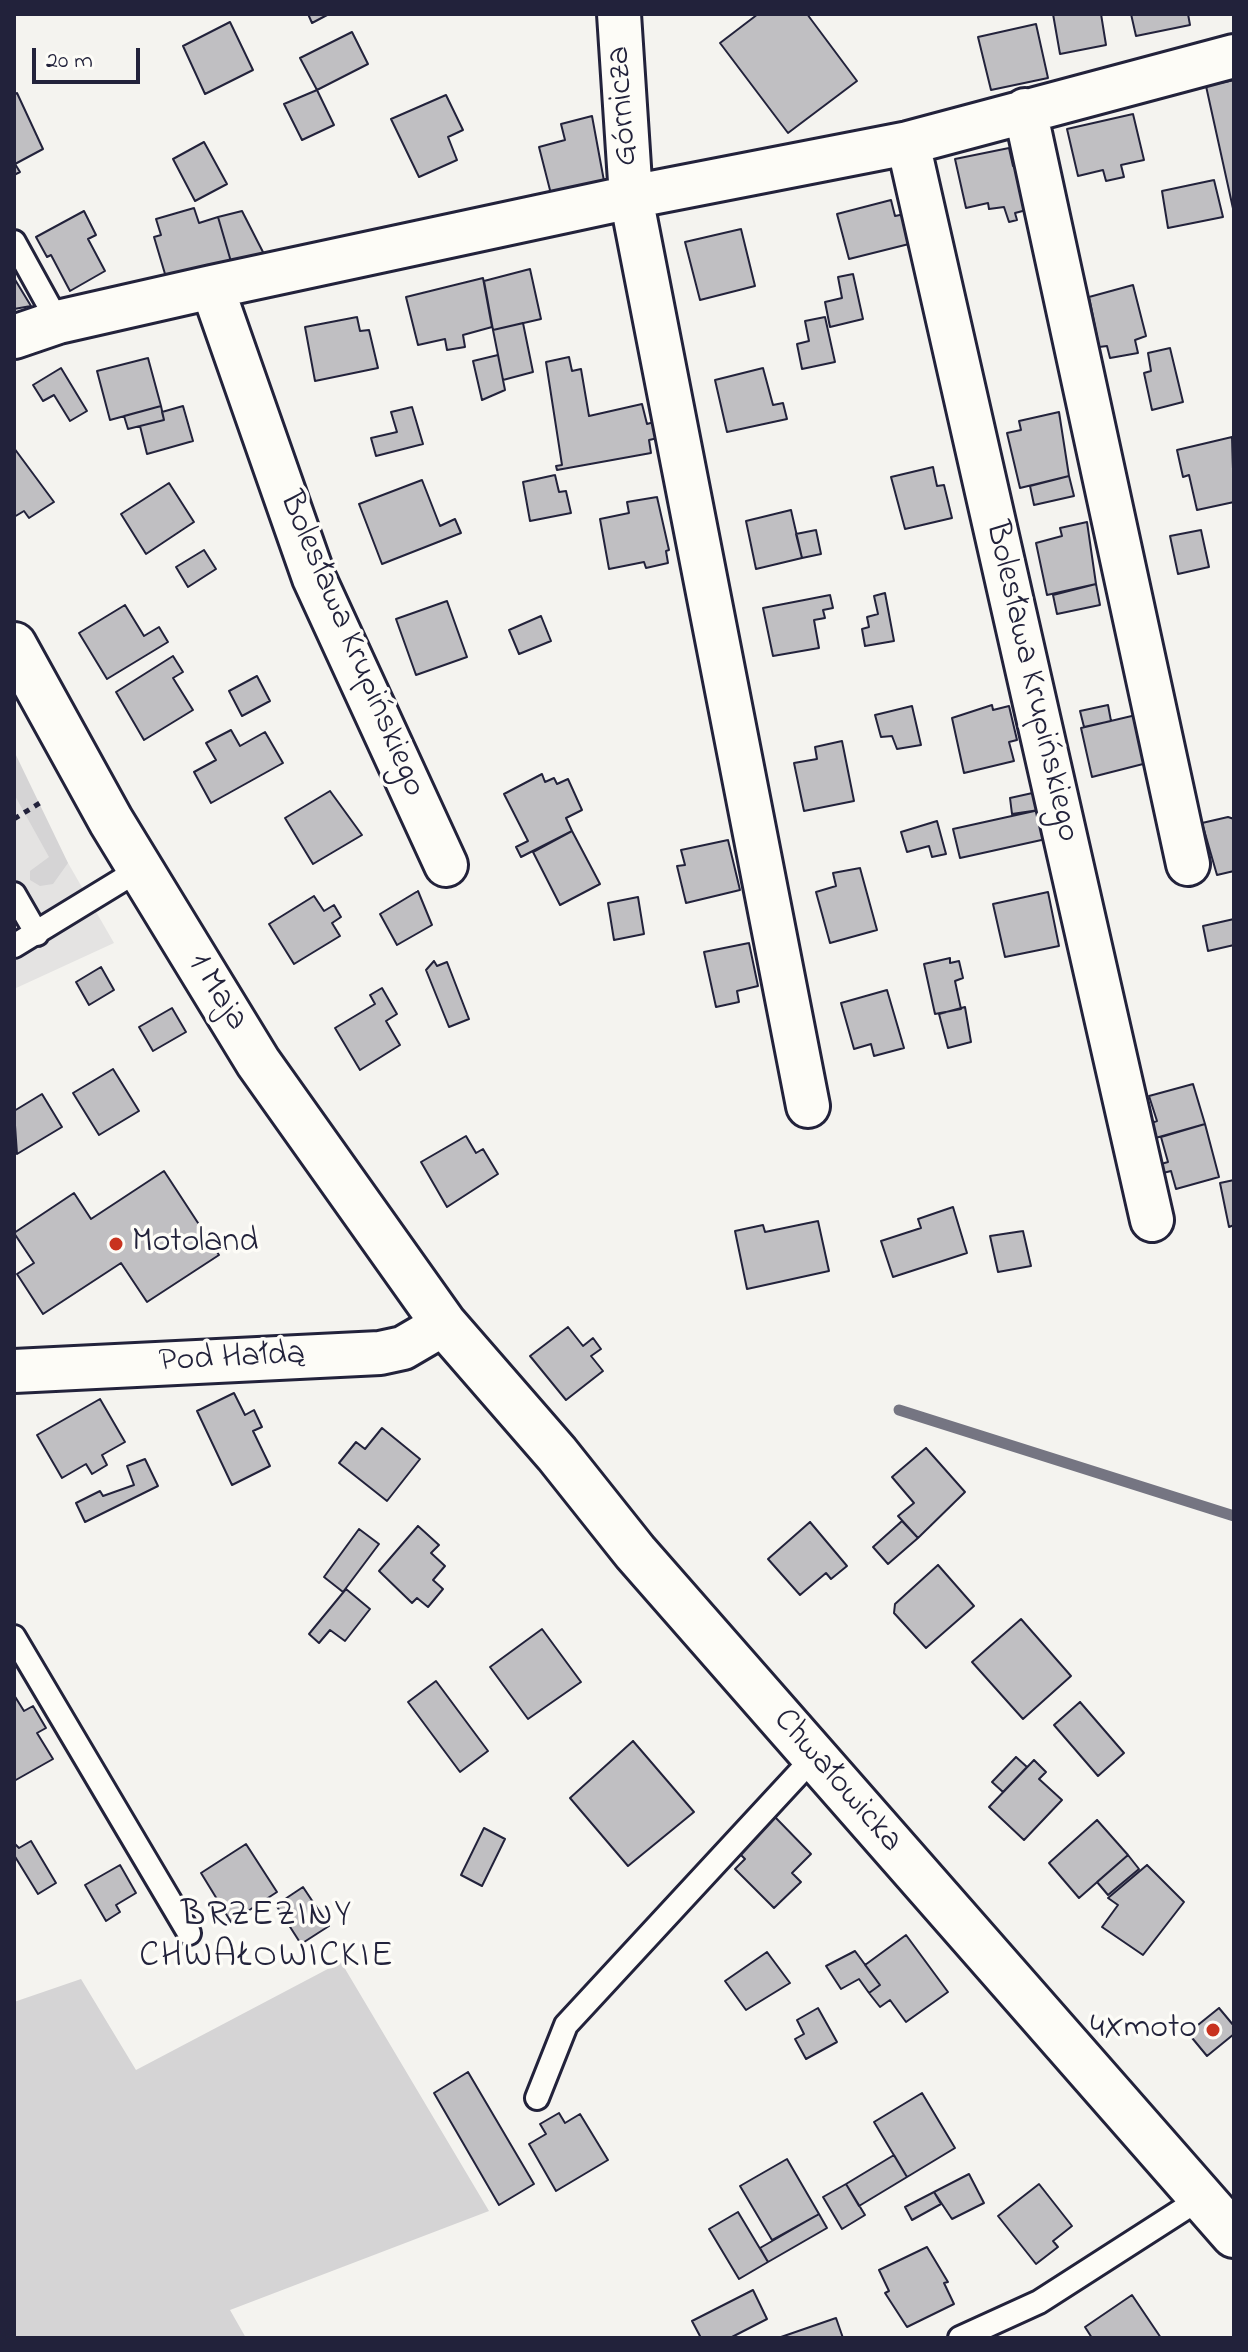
<!DOCTYPE html>
<meta charset="utf-8">
<style>
body{margin:0}
#map{position:relative;width:1248px;height:2352px;overflow:hidden;background:#f4f3ef;font-family:"Indie Flower",sans-serif}
canvas{display:block}
.frame{position:absolute;inset:0;border:16px solid #22223b;pointer-events:none}
.scale{position:absolute;left:32px;top:48px;width:108px;height:36px;box-sizing:border-box;border:4px solid #22223b;border-top:0;padding-left:10px;font-size:24px;line-height:28px;white-space:nowrap;color:#22223b;-webkit-text-stroke:6px #fdfcf7;paint-order:stroke}
</style>
<div id="map">
<canvas width="1248" height="2352"></canvas>
<div class="frame"></div>
<div class="scale">20 m</div>
</div>
<script>
const context = document.querySelector('canvas').getContext('2d');
context.lineJoin = 'round';
function fill(path, color) {
  context.fillStyle = color;
  context.fill(path, 'evenodd');
}
function shape(rows) {
  const path = new Path2D();
  for (const r of rows) {
    path.moveTo(r[0], r[1]);
    for (let i = 2; i < r.length; i += 2) path.lineTo(r[i], r[i + 1]);
  }
  return path;
}
function stroke(path, color, width, dash) {
  context.strokeStyle = color;
  context.lineWidth = width;
  context.lineCap = dash ? 'butt' : 'round';
  context.setLineDash(dash || []);
  context.stroke(path);
}
function label(font, color, halo, rows, align = 'center') {
  context.font = font + ' "Indie Flower",sans-serif';
  context.lineWidth = 7;
  context.setLineDash([]);
  context.textBaseline = 'middle';
  context.strokeStyle = halo;
  context.fillStyle = color;
  for (const [text, x, y, turn = 0] of rows) {
    context.save();
    context.translate(x, y);
    context.rotate((+turn || 0) * Math.PI / 180);
    context.textAlign = isNaN(turn) ? turn : align;
    if (halo) context.strokeText(text, 0, 0);
    context.fillText(text, 0, 0);
    context.restore();
  }
}
fill(shape([
 [14,769,114,943,14,989]
]), '#e4e3e2');
fill(shape([
 [14,751,68,863,53,884,40,886,30,880,30,871,49,857,14,794],
 [341,1962,489,2211,230,2310,246,2338,14,2338,14,2002,81,1979,136,2070]
]), '#d5d4d5');
stroke(shape([
 [899,1410,1234,1516]
]), '#757582', 11);
const building = shape([
 [308,14,329,14,312,23,308,14],
 [758,14,807,14,857,81,788,133,720,43,758,14],
 [1053,14,1101,14,1106,45,1060,54,1053,14],
 [1131,14,1188,14,1190,25,1136,36,1131,14],
 [230,22,253,70,205,94,183,46,230,22],
 [1036,24,1048,78,991,90,978,37,1036,24],
 [352,32,368,64,317,90,300,58,352,32],
 [1234,80,1234,213,1206,86,1234,80],
 [317,90,334,125,302,140,284,104,317,90],
 [17,93,43,149,15,164,20,172,14,175,14,95,17,93],
 [446,95,463,130,448,137,457,160,419,177,391,119,446,95],
 [1133,114,1144,160,1121,165,1124,177,1106,181,1103,170,1078,176,1067,129,1133,114],
 [592,116,604,181,551,194,539,147,565,140,561,124,592,116],
 [204,142,227,184,195,201,173,159,204,142],
 [1009,148,1013,166,1028,162,1038,207,1015,213,1017,220,1009,222,1004,207,989,209,988,203,966,208,955,159,1009,148],
 [1214,180,1223,217,1168,228,1162,191,1214,180],
 [891,200,895,216,905,214,913,243,849,259,837,214,891,200],
 [194,208,199,223,218,217,232,265,168,284,154,237,161,235,156,219,194,208],
 [84,211,96,235,88,239,105,271,70,291,51,255,47,257,36,237,84,211],
 [242,211,265,256,232,265,218,217,242,211],
 [741,229,755,286,700,300,685,242,741,229],
 [530,269,541,319,493,330,484,281,530,269],
 [853,274,863,319,830,327,825,302,842,298,838,277,853,274],
 [14,278,31,306,14,309,14,278],
 [483,278,492,327,463,335,465,347,447,350,445,339,418,345,406,297,483,278],
 [1133,285,1146,336,1135,340,1138,353,1110,358,1107,346,1099,347,1089,297,1133,285],
 [357,317,360,331,369,330,378,368,315,381,305,327,357,317],
 [825,317,835,362,802,369,797,344,809,341,805,321,825,317],
 [523,323,533,372,503,380,493,330,523,323],
 [1170,348,1183,402,1152,410,1144,373,1151,371,1148,353,1170,348],
 [498,355,505,390,482,400,473,361,498,355],
 [569,357,572,371,581,369,589,416,642,404,647,424,654,422,658,438,649,440,651,453,557,470,556,466,562,465,546,362,569,357],
 [148,358,161,406,110,420,97,371,148,358],
 [61,368,87,411,70,421,54,395,43,401,33,385,61,368],
 [763,368,773,405,783,403,787,419,727,432,715,380,763,368],
 [161,406,164,420,128,429,124,416,161,406],
 [183,406,193,441,147,454,140,426,164,420,162,412,183,406],
 [412,407,423,444,376,456,371,438,397,432,391,412,412,407],
 [1059,412,1069,476,1020,488,1007,433,1021,430,1019,421,1059,412],
 [1232,437,1234,502,1197,510,1189,475,1183,477,1177,450,1232,437],
 [14,448,54,502,29,518,24,511,14,517,14,448],
 [933,467,937,486,944,485,952,518,905,529,891,477,933,467],
 [555,475,559,492,566,491,571,513,530,521,523,482,555,475],
 [1069,476,1074,496,1034,505,1030,486,1069,476],
 [422,480,440,526,455,519,461,533,382,564,359,504,422,480],
 [169,483,194,522,146,554,121,514,169,483],
 [657,497,669,550,666,551,668,563,646,568,644,562,609,569,600,519,629,513,627,502,657,497],
 [791,510,802,558,756,569,746,521,791,510],
 [1087,522,1096,584,1047,595,1036,543,1062,536,1060,528,1087,522],
 [816,530,821,554,802,558,796,534,816,530],
 [1201,530,1209,567,1178,574,1170,536,1201,530],
 [204,550,216,569,188,587,176,567,204,550],
 [1096,584,1100,605,1057,614,1053,595,1096,584],
 [885,593,894,641,865,646,862,629,869,627,867,617,878,614,874,596,885,593],
 [830,595,833,608,823,610,825,618,814,620,819,648,773,656,763,608,830,595],
 [447,601,467,657,416,675,396,619,447,601],
 [125,605,144,636,159,627,168,642,107,679,79,633,125,605],
 [541,616,551,641,519,654,509,630,541,616],
 [173,656,183,672,173,678,193,710,144,740,116,692,173,656],
 [257,676,270,701,242,716,229,691,257,676],
 [992,705,993,710,1009,706,1017,740,1009,742,1014,761,964,773,952,718,992,705],
 [1108,705,1111,721,1084,727,1080,711,1108,705],
 [912,706,921,745,897,749,892,736,881,737,875,715,912,706],
 [1136,715,1147,763,1092,777,1081,728,1136,715],
 [231,730,240,746,265,732,283,763,211,803,194,772,216,760,206,743,231,730],
 [842,741,854,801,804,811,794,763,817,759,815,747,842,741],
 [542,774,545,782,554,778,557,784,568,779,582,810,566,818,572,831,521,857,516,847,528,841,504,794,542,774],
 [330,791,362,835,313,864,285,818,330,791],
 [1037,792,1039,810,1012,814,1010,798,1037,792],
 [1039,810,1046,839,960,858,953,829,1039,810],
 [1228,817,1234,819,1234,871,1217,875,1202,823,1228,817],
 [937,821,946,854,932,857,929,846,907,852,901,832,937,821],
 [572,831,600,884,560,905,533,852,572,831],
 [728,840,740,890,686,903,677,866,685,865,681,850,728,840],
 [860,868,877,930,830,943,816,892,836,886,833,873,860,868],
 [418,891,432,925,397,945,380,914,418,891],
 [1048,892,1059,946,1005,957,993,904,1048,892],
 [314,896,324,911,334,905,341,917,332,923,340,936,294,964,269,924,314,896],
 [638,897,644,934,614,940,608,903,638,897],
 [1234,919,1234,945,1208,951,1203,926,1234,919],
 [749,943,758,986,737,991,739,1002,716,1007,704,952,749,943],
 [950,958,950,963,959,961,963,978,955,981,961,1009,935,1014,924,964,950,958],
 [434,961,437,966,447,962,469,1019,449,1027,426,970,434,961],
 [101,967,114,990,89,1005,76,982,101,967],
 [382,988,397,1014,386,1021,400,1045,360,1070,335,1028,375,1004,370,995,382,988],
 [887,990,904,1048,874,1056,871,1044,854,1049,841,1003,887,990],
 [965,1007,971,1042,948,1048,939,1014,965,1007],
 [172,1008,186,1032,153,1051,139,1027,172,1008],
 [113,1069,139,1111,99,1135,73,1093,113,1069],
 [1193,1084,1205,1124,1152,1139,1148,1124,1157,1121,1149,1096,1193,1084],
 [42,1094,62,1127,17,1154,14,1111,42,1094],
 [1205,1124,1219,1177,1176,1189,1171,1171,1163,1173,1161,1164,1168,1162,1161,1137,1205,1124],
 [466,1136,476,1153,483,1149,498,1174,447,1207,421,1162,466,1136],
 [164,1171,219,1255,147,1302,121,1263,43,1314,17,1274,34,1263,14,1233,74,1193,91,1219,164,1171],
 [1234,1180,1234,1225,1229,1227,1220,1183,1234,1180],
 [953,1207,967,1253,893,1277,881,1241,921,1228,918,1219,953,1207],
 [818,1221,829,1271,747,1289,735,1231,763,1225,765,1232,818,1221],
 [1023,1231,1031,1266,998,1272,990,1236,1023,1231],
 [568,1327,583,1346,593,1338,601,1349,591,1356,603,1371,566,1400,530,1356,568,1327],
 [234,1393,245,1415,254,1410,262,1427,253,1431,270,1466,232,1485,197,1411,234,1393],
 [100,1399,125,1442,102,1455,107,1465,92,1474,86,1464,62,1478,37,1435,100,1399],
 [382,1428,420,1459,387,1501,339,1463,356,1442,365,1449,382,1428],
 [926,1448,965,1492,918,1538,898,1516,914,1503,892,1477,926,1448],
 [145,1459,158,1486,85,1522,76,1503,100,1491,103,1496,134,1485,127,1466,145,1459],
 [902,1521,918,1538,888,1564,873,1547,902,1521],
 [810,1522,847,1566,831,1579,826,1573,800,1595,768,1559,810,1522],
 [418,1526,439,1545,431,1553,445,1566,433,1580,443,1589,428,1607,417,1598,412,1603,379,1571,418,1526],
 [359,1529,379,1544,343,1592,324,1577,359,1529],
 [938,1565,974,1606,926,1648,894,1613,895,1604,938,1565],
 [346,1589,370,1609,345,1641,330,1630,319,1643,309,1634,346,1589],
 [1021,1619,1071,1676,1023,1719,972,1662,1021,1619],
 [542,1629,581,1682,528,1719,490,1667,542,1629],
 [436,1681,488,1751,460,1772,408,1702,436,1681],
 [14,1695,24,1711,33,1706,46,1728,37,1733,53,1759,14,1781,14,1695],
 [1080,1702,1124,1753,1098,1776,1054,1725,1080,1702],
 [633,1741,694,1812,628,1866,570,1798,633,1741],
 [1016,1757,1027,1767,1003,1792,992,1782,1016,1757],
 [1034,1760,1046,1772,1039,1779,1062,1800,1024,1840,989,1807,1034,1760],
 [775,1817,811,1854,792,1873,801,1882,774,1908,735,1869,745,1859,738,1852,775,1817],
 [1097,1820,1128,1855,1079,1898,1049,1863,1097,1820],
 [484,1828,505,1839,482,1886,461,1875,484,1828],
 [31,1841,56,1883,38,1894,14,1855,14,1843,19,1848,31,1841],
 [246,1844,277,1892,231,1922,201,1873,246,1844],
 [1128,1855,1139,1869,1108,1895,1097,1882,1128,1855],
 [120,1865,136,1893,116,1905,120,1912,106,1921,85,1885,120,1865],
 [1147,1865,1184,1902,1143,1955,1102,1927,1118,1905,1108,1898,1147,1865],
 [303,1887,329,1926,301,1944,276,1905,303,1887],
 [906,1935,948,1992,906,2022,890,2000,880,2007,869,1993,880,1985,865,1965,906,1935],
 [855,1951,880,1985,869,1993,859,1979,841,1989,826,1966,855,1951],
 [767,1952,790,1983,746,2010,725,1981,767,1952],
 [818,2008,837,2042,806,2059,795,2039,804,2034,797,2020,818,2008],
 [1219,2008,1234,2026,1234,2034,1207,2056,1188,2033,1219,2008],
 [468,2072,534,2184,499,2205,434,2093,468,2072],
 [922,2093,955,2148,907,2177,874,2122,922,2093],
 [559,2113,565,2123,580,2114,608,2160,556,2191,529,2144,546,2134,540,2124,559,2113],
 [894,2155,907,2177,859,2206,846,2184,894,2155],
 [787,2159,819,2214,772,2240,740,2186,787,2159],
 [969,2174,984,2203,952,2219,934,2192,969,2174],
 [846,2184,865,2215,842,2229,823,2197,846,2184],
 [1039,2184,1072,2226,1053,2241,1058,2247,1036,2264,998,2216,1039,2184],
 [934,2192,941,2204,912,2220,905,2207,934,2192],
 [738,2212,768,2262,739,2279,709,2229,738,2212],
 [819,2214,827,2228,768,2262,760,2248,819,2214],
 [927,2247,948,2282,944,2283,954,2304,907,2327,885,2293,889,2291,879,2270,927,2247],
 [753,2290,767,2319,730,2338,701,2338,692,2321,753,2290],
 [1132,2295,1161,2338,1092,2338,1085,2327,1132,2295],
 [836,2318,843,2338,781,2338,781,2337,836,2318]
]);
fill(building, '#c0bfc2');
stroke(building, '#22223b', 2);
const lane = shape([
 [14,242,58,322],
 [14,894,37,934],
 [14,946,140,869],
 [14,1637,189,1933],
 [537,2098,566,2025,814,1757],
 [960,2338,1039,2302,1201,2198]
]);
const street = shape([
 [619,14,631,197,808,1106],
 [1025,110,1188,864],
 [908,143,1152,1220],
 [212,287,314,578,446,865],
 [14,337,58,322,212,287,631,197,908,143,1234,56],
 [14,1371,380,1353,403,1348,444,1324]
]);
const secondary = shape([
 [14,645,111,821,258,1062,444,1324,557,1454,635,1552,1234,2235]
]);
stroke(lane, '#22223b', 28);
stroke(street, '#22223b', 48);
stroke(secondary, '#22223b', 50);
stroke(shape([
 [14,819,43,801]
]), '#22223b', 5, [6, 6]);
stroke(lane, '#fdfcf7', 22);
stroke(street, '#fdfcf7', 42);
stroke(secondary, '#fdfcf7', 44);
for (const [x, y, r, color] of [
 [116,1244,8,"#c8321e"],
 [1213,2030,8,"#c8321e"]
]) {
  const dot = new Path2D();
  dot.arc(x, y, r, 0, 2 * Math.PI);
  context.fillStyle = color;
  context.fill(dot);
  stroke(dot, '#fdfcf7', 3);
}
label('34px', '#22223b', '#fdfcf7', [
 ["Górnicza",625,106,-94],
 ["Bolesława Krupińskiego",350,645,67],
 ["Bolesława Krupińskiego",1030,682,77],
 ["1 Maja",216,993,58],
 ["Pod Hałdą",232,1360,-3],
 ["Chwałowicka",836,1782,49]
]);
label('34px', '#22223b', '#fdfcf7', [
 ["Motoland",132,1244],
 ["4Xmoto",1197,2030,"right"]
], 'left');
context.letterSpacing = '2px';
label('36px', '#22223b', '#fdfcf7', [
 ["BRZEZINY",267,1918],
 ["CHWAŁOWICKIE",267,1959]
]);
context.letterSpacing = '0px';
</script>
